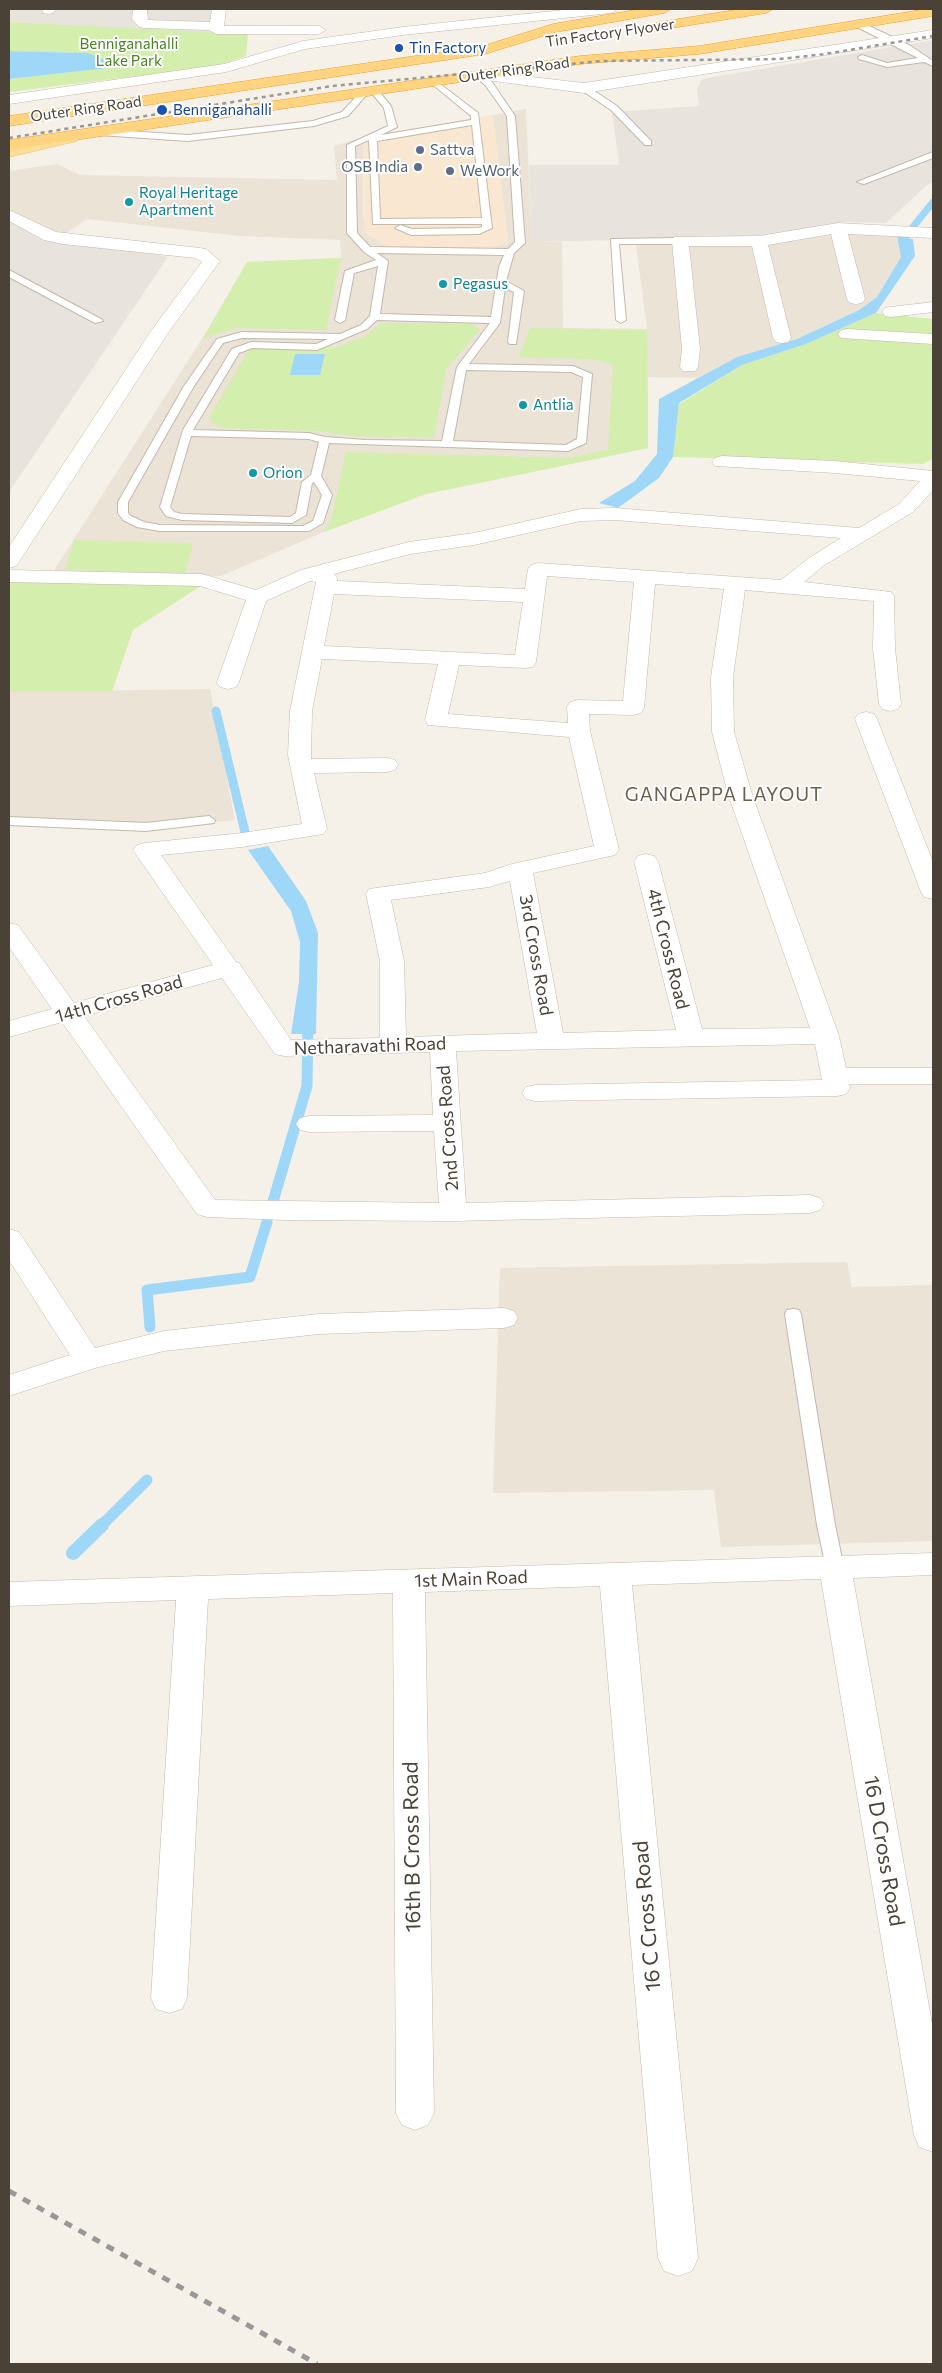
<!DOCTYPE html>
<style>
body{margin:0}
#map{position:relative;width:942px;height:2373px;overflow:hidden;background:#f6f1e8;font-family:Commissioner,sans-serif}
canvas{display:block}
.frame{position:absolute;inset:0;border:10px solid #4a4236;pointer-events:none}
</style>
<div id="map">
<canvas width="942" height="2373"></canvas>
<div class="frame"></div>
</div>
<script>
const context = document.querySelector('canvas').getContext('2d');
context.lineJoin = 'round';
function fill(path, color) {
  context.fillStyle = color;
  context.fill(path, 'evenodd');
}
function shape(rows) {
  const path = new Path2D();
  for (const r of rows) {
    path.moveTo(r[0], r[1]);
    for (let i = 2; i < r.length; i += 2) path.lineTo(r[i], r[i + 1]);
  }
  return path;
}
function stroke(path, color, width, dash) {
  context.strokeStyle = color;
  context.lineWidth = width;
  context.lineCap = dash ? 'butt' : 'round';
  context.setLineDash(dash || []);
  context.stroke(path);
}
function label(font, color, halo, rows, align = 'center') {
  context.font = font + ' Commissioner,sans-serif';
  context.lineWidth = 4;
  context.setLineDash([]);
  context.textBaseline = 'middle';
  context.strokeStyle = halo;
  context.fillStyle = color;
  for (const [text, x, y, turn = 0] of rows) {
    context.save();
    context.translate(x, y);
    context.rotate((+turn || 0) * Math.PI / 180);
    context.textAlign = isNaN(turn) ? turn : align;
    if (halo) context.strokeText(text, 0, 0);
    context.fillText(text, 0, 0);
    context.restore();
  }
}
fill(shape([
 [526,109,532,242,562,242,563,328,647,329,636,245,719,245,793,241,844,232,897,236,901,257,877,297,859,310,797,339,737,357,697,378,648,377,648,448,426,494,324,532,221,576,51,575,207,331,247,262,341,258,340,240,239,236,87,219,63,235,49,231,9,211,9,171,57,164,80,175,337,180,334,146,363,137,363,218,508,243,493,115],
 [210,689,235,820,136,830,9,826,9,692],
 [847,1262,852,1287,933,1285,933,1541,721,1547,714,1490,493,1493,500,1268]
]), '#eae3d6');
fill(shape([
 [493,115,508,243,489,249,405,248,384,245,364,232,363,137]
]), '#f9e7d2');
fill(shape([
 [9,9,221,9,221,33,9,22],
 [933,40,933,182,927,185,886,223,843,222,766,235,714,238,532,242,529,165,619,165,612,112,699,106,697,89,702,79],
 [9,219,44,239,135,250,168,257,9,492]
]), '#e8e3dd');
fill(shape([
 [9,22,248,34,246,56,216,66,9,92,9,79,107,68,88,53,9,51],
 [341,258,326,330,237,328,203,338,247,262],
 [876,313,933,319,933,459,923,464,673,457,679,404,742,365,806,344],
 [381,323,471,324,480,329,446,369,434,438,352,436,319,431,224,428,211,422,210,416,250,348,334,348,366,336],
 [530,328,647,330,648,448,426,494,324,532,331,521,346,452,569,458,608,450,613,364,591,359,519,357],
 [74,540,193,543,185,573,65,570],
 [9,579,204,584,133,630,112,692,9,692]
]), '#d3eead');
fill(shape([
 [9,51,88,53,106,60,108,68,9,79],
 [897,236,913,239,915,256,876,313,806,344,742,365,679,403,673,457,659,478,618,508,599,503,635,481,657,454,659,399,737,357,797,339,859,310,877,297,901,257],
 [295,354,325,354,320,375,290,375],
 [268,846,306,901,318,933,316,1034,291,1034,299,982,300,942,291,911,248,850]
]), '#9fd7f8');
stroke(shape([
 [907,253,905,237,933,202]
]), '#9fd7f8', 7);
stroke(shape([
 [216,711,245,832]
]), '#9fd7f8', 9);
stroke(shape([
 [272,1205,307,1086,308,1019],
 [150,1327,147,1290,250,1277,267,1222],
 [101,1526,147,1480]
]), '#9fd7f8', 11);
stroke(shape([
 [73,1553,102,1525]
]), '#9fd7f8', 14);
const service = shape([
 [857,23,863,23,909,45,933,61,933,66,924,62,887,67,859,59,858,57,862,55,887,63,918,58,857,27,857,23],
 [476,73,482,73,492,82,515,116,525,243,514,253,506,281,524,291,516,344,510,344,508,342,514,292,505,288,500,323,469,364,573,366,592,374,586,443,568,451,329,443,321,476,332,495,323,523,309,531,160,531,137,527,123,520,118,513,118,502,184,386,217,339,242,332,340,334,361,325,370,316,378,266,354,273,345,320,340,323,335,320,345,271,376,260,364,252,347,233,347,145,388,126,384,108,370,91,371,89,377,89,391,106,397,127,381,135,471,120,471,116,432,84,432,80,435,80,478,113,492,228,479,234,411,235,395,228,400,225,412,229,478,228,482,227,482,224,373,224,369,140,355,146,357,233,370,247,508,249,515,242,507,116,486,86,476,77,476,73],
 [472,125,482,218,380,219,377,141,472,125],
 [377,253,504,255,499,267,491,317,380,314,388,261,377,253],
 [377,320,490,323,457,367,442,441,365,440,325,437,309,433,193,430,239,353,252,348,317,350,367,329,377,320],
 [242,338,328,339,316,344,251,342,232,349,183,430,160,507,166,516,182,520,292,523,306,515,312,483,314,482,322,495,313,521,303,526,160,525,144,522,131,516,128,513,128,502,194,386,223,343,242,338],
 [466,370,571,372,583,377,577,439,566,445,453,441,466,370],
 [191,436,309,439,319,442,311,475,302,482,296,513,290,517,182,514,174,512,170,507,191,436],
 [581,86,587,86,617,106,651,141,651,145,645,145,611,110,581,90,581,86],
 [362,90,369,92,348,116,314,126,188,141,99,135,95,132,99,129,188,135,313,121,342,112,362,90],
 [933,152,933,158,864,184,857,182,933,152],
 [611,239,680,238,685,241,680,244,619,244,626,320,621,323,616,320,611,239],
 [9,270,101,319,103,321,95,323,9,277,9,270],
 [209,816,215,820,214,823,146,831,9,825,9,817,146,823,209,816],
 [793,1309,799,1310,801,1314,835,1525,844,1568,841,1572,835,1574,829,1572,826,1568,817,1525,785,1314,787,1310,793,1309]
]);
const minor = shape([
 [42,9,56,9,53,13,48,14,43,13,42,9],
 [133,9,147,9,148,20,210,22,212,9,226,9,224,26,319,26,326,30,319,34,216,34,209,30,144,28,139,27,132,19,133,9],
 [573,9,618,9,611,13,403,35,305,49,226,72,9,104,9,95,224,64,303,41,403,27,573,9],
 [9,210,56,232,200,248,206,249,220,261,168,333,19,562,16,566,9,568,9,547,151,331,202,262,195,258,63,244,44,240,9,221,9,210],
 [838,223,933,228,933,238,848,234,865,299,862,303,856,304,850,303,847,299,831,234,768,245,791,338,788,342,782,343,776,342,773,338,752,246,689,246,700,349,698,367,695,371,683,371,680,367,682,349,672,241,674,237,759,236,838,223],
 [933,302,933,312,891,317,885,316,882,312,885,308,891,307,933,302],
 [847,329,933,334,933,344,841,338,838,334,841,330,847,329],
 [722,456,835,461,933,471,933,490,913,512,823,566,804,582,891,592,894,596,895,648,901,704,898,709,890,711,882,709,879,704,873,648,874,601,745,590,733,677,734,732,752,794,839,1036,846,1068,933,1068,933,1084,849,1084,850,1088,846,1094,837,1096,535,1101,526,1099,522,1093,526,1087,535,1085,822,1080,815,1044,456,1051,466,1203,810,1195,820,1198,824,1204,820,1210,810,1213,453,1221,285,1220,207,1217,197,1214,62,1022,9,1037,9,1021,52,1009,9,947,9,923,18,925,74,1003,213,965,133,850,137,845,145,843,242,833,302,824,288,755,290,711,316,582,310,581,266,601,239,682,236,687,228,689,220,687,217,682,246,600,200,586,9,582,9,570,202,574,256,590,301,570,409,542,474,533,581,509,615,508,859,528,899,504,920,481,835,473,715,466,712,462,715,458,722,456],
 [615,520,841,538,809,558,781,580,538,563,531,565,528,569,525,589,337,581,337,578,334,574,410,554,474,545,581,521,615,520],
 [547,576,634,582,623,701,578,700,570,702,567,707,568,723,448,714,459,665,525,668,533,667,536,662,547,576],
 [655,584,724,589,711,677,712,732,728,794,810,1028,702,1029,658,861,654,856,646,854,638,856,634,861,676,1030,563,1033,533,873,615,855,619,850,590,731,589,714,633,715,641,713,644,708,655,584],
 [334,594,523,602,515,655,324,646,334,594],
 [322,659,438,664,425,720,428,725,569,737,594,846,512,864,485,873,369,889,366,894,380,961,380,1038,291,1040,239,963,236,962,161,855,242,847,323,834,327,829,314,773,387,772,395,770,398,765,395,760,387,758,311,759,312,711,322,659],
 [510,881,537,1033,406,1037,404,961,391,900,489,887,510,881],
 [222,978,275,1054,284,1056,430,1052,433,1115,309,1116,300,1118,296,1124,300,1130,309,1132,434,1131,439,1203,215,1200,84,1016,222,978],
 [866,712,874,714,877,719,933,862,933,899,924,897,921,892,855,719,858,714,866,712],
 [9,1229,19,1232,95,1348,164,1331,319,1314,504,1308,514,1311,518,1318,514,1325,504,1328,319,1334,164,1351,95,1368,9,1396,9,1375,70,1355,9,1260,9,1229],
 [933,1553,933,1575,853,1578,933,2029,933,2152,919,2147,914,2135,821,1579,632,1585,698,2258,692,2271,678,2276,664,2271,658,2258,600,1586,425,1592,434,2113,428,2125,415,2130,402,2125,396,2113,393,1593,208,1599,187,1998,182,2009,169,2013,156,2009,151,1998,176,1600,9,1606,9,1582,933,1553]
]);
const tertiary = shape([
 [933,30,933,38,584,93,479,79,472,75,479,71,584,83,933,30]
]);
const primary = shape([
 [71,133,77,135,79,138,77,141,9,157,9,147,71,133]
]);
const trunk = shape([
 [641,9,671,9,664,13,556,32,485,54,9,126,9,116,483,46,553,24,641,9],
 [741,9,773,9,766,13,641,33,634,29,641,25,741,9],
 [927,9,933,9,933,16,699,54,580,64,9,150,9,140,580,56,699,46,927,9]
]);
stroke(service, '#c2b9aa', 2);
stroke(minor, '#c2b9aa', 1);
stroke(tertiary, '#c2b9aa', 1);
stroke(primary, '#f0bf5c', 1);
stroke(trunk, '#eea02a', 1);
fill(service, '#fff');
fill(minor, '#fff');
fill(tertiary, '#fff');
fill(primary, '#ffde98');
fill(trunk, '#ffd481');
stroke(shape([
 [9,138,332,86,602,61,780,59,825,54,933,36]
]), '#989898', 2.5, [4, 4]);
stroke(shape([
 [9,2191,317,2364]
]), '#989898', 5, [8, 8]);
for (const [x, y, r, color] of [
 [399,48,5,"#1a4fb4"],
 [162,110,6,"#1a4fb4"],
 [420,150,5,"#5c6f8a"],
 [418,167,5,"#5c6f8a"],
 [450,171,5,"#5c6f8a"],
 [129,202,5,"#0f9aa8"],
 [443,284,5,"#0f9aa8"],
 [523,405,5,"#0f9aa8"],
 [253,473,5,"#0f9aa8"]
]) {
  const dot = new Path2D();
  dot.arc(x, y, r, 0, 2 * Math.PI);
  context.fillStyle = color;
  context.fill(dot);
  stroke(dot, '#fff', 2);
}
label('15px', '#4a4236', '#fff', [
 ["Tin Factory Flyover",610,33,-8],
 ["Outer Ring Road",514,70,-8],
 ["Outer Ring Road",86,109,-8]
]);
label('15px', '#4a8322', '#fff', [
 ["Benniganahalli",129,44],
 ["Lake Park",129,61]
]);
label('15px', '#164399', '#fff', [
 ["Tin Factory",409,48],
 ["Benniganahalli",173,110]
], 'left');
label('15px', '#4e5e75', '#fff', [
 ["Sattva",430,150],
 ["OSB India",408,167,"right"],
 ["WeWork",460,171]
], 'left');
label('15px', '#0d838f', '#fff', [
 ["Royal Heritage",139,193],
 ["Apartment",139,210],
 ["Pegasus",453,284],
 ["Antlia",533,405],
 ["Orion",263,473]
], 'left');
label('18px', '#4a4236', '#fff', [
 ["4th Cross Road",668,949,76],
 ["3rd Cross Road",536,955,80],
 ["14th Cross Road",119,999,-16],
 ["Netharavathi Road",370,1046,-2],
 ["2nd Cross Road",448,1128,-94],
 ["1st Main Road",471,1579,-2]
]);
context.letterSpacing = '1px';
label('19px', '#6e5f4c', '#fff', [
 ["GANGAPPA LAYOUT",724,795]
]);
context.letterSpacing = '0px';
label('21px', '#4a4236', '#fff', [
 ["16th B Cross Road",412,1847,-91],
 ["16 D Cross Road",884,1851,80],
 ["16 C Cross Road",647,1916,-95]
]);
</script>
